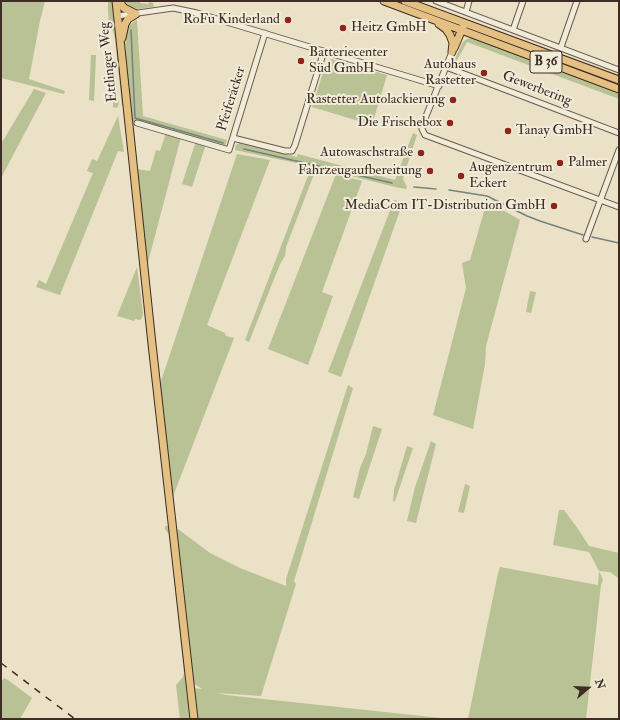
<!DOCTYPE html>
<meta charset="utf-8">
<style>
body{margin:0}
#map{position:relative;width:620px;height:720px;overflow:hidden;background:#eae1c6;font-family:"IM FELL Double Pica",serif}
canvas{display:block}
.frame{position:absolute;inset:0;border:2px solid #3f2c24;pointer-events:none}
.north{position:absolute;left:568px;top:668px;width:40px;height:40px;-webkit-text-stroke:3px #f1ecda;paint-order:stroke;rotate:71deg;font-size:11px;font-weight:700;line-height:16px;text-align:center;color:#3f2c24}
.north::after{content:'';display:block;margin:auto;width:14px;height:18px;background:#3f2c24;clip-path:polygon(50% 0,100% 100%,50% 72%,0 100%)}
</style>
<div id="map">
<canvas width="620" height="720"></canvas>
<div class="frame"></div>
<div class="north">N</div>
</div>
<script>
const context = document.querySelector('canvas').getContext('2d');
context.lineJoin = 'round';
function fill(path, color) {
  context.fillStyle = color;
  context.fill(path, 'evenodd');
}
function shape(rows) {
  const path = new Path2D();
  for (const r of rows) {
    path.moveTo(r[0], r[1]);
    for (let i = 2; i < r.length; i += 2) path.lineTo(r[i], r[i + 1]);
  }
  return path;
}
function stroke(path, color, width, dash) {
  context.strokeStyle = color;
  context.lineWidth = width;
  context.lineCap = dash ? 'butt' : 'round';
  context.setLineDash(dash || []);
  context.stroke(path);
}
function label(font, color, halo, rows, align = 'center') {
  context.font = font + ' "IM FELL Double Pica",serif';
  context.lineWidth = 4;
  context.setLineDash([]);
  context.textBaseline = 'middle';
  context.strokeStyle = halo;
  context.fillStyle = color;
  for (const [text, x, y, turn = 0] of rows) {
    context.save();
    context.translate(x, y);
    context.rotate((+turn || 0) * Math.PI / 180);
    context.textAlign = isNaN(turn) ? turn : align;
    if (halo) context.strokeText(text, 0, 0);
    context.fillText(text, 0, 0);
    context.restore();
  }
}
fill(shape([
 [1,1,45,1,40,21,29,79,65,91,64,94,1,78],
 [108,1,113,1,124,106,122,106,115,39,113,31,109,25,108,10],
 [124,1,141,1,140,3,148,4,150,2,153,3,154,6,153,7,138,9,134,8,129,6],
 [137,20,143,116,227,140,225,147,130,120,126,70,125,32,127,27,129,26,131,24],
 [471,38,619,93,619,99,467,42,456,62,454,61,463,42,467,39],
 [91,55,96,55,94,101,89,100],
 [331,59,387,75,372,125,312,107,326,63],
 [114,63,119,104,117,108,113,107],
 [34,89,46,93,1,178,1,144],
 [118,116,124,152,118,151,60,295,36,287,39,280,46,284,93,173,87,171,92,159,97,161],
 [166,133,181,137,147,266,137,169,150,171,156,150,160,151],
 [413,133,417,135,404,175,403,179,407,187,406,189,395,187,315,167,235,150,236,145,241,142,297,157,298,154,395,180],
 [196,141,206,144,192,187,182,184],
 [237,154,270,160,207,325,225,333,226,336,234,338,172,499,160,384],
 [311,168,316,169,286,247,285,256,280,264,249,342,245,340],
 [336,174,362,181,322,292,333,296,308,365,268,349],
 [394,200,403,202,341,377,328,372],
 [487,201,520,220,486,346,485,364,473,429,433,415,466,288,462,263,470,260],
 [137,267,143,313,142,318,140,320,135,319,134,321,117,316],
 [530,291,536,292,531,313,526,312],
 [348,385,353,388,294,581,296,584,261,696,217,693,226,695,450,719,196,719,193,688,202,689,192,682,175,534,178,529,210,553,240,568,286,586,286,579],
 [373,426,382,429,359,499,353,497,360,468,366,454],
 [431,441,436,444,416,523,407,521,415,487],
 [407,446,413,448,395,501,393,502,394,490],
 [465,484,470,486,464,513,458,512],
 [559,510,564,510,578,529,589,546,619,553,619,579,618,578,610,572,599,571,603,580,601,585,586,719,468,719,498,573,500,567,598,585,599,571,589,552,553,545],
 [165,526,170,526,191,719,180,719,176,685,183,677,184,673,170,541,168,533,165,529],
 [4,678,8,680,32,698,20,719,1,719,1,682]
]), '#b8c294');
stroke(shape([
 [131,30,135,118,223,143],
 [244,149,392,183],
 [414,187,436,189],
 [449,190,487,196,527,216,540,221,583,235],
 [592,237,619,243]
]), '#74837d', 1.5);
const minor = shape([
 [436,1,619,70],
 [466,12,469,1],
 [117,16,173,8,197,13,439,86],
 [513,30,523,1],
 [561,47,577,1],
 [452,52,422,126,422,129,425,135,619,207],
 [446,67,619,133],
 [137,123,229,150,265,33],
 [233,138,285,151,292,151,295,145,324,51],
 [586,239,619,150]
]);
const major = shape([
 [116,1,152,344,194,719],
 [119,1,124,8,136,14],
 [384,1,619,89],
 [405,1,619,80],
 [439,24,446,29,450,35,453,43,452,52],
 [122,38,125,24,128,19,136,14],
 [454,48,463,27]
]);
stroke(minor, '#6a594c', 7);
stroke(major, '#3f2c24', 9);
stroke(minor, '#f1ecda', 5);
stroke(major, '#e5c083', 7);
stroke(shape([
 [1,663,75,719]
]), '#3f2c24', 1.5, [7, 7]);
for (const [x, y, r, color] of [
 [288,20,4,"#8f2418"],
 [343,28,4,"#8f2418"],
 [301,61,4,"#8f2418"],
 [484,73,4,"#8f2418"],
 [453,100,4,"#8f2418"],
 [450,123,4,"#8f2418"],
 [508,131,4,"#8f2418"],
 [421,153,4,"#8f2418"],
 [560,163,4,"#8f2418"],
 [430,171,4,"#8f2418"],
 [461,176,4,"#8f2418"],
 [554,206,4,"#8f2418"]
]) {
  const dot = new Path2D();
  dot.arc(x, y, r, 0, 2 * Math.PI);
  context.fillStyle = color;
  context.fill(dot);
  stroke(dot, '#f1ecda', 1.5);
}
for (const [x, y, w] of [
 [546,62,32]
]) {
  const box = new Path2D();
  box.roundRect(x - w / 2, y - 11, w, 22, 3);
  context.fillStyle = '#f1ecda';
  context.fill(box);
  stroke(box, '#3f2c24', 1);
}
label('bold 13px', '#3f2c24', null, [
 ["B 36",546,62]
]);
label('14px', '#3f2c24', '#f1ecda', [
 ["RoFu Kinderland",280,20],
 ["Heitz GmbH",351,28,"left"],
 ["Batteriecenter",309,53,"left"],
 ["Süd GmbH",309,69,"left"],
 ["Autohaus",476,65],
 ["Rastetter",476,81],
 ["Rastetter Autolackierung",445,100],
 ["Die Frischebox",442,123],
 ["Tanay GmbH",516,131,"left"],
 ["Autowaschstraße",413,153],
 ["Palmer",568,163,"left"],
 ["Augenzentrum",469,168,"left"],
 ["Eckert",469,184,"left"],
 ["Fahrzeugaufbereitung",422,171],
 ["MediaCom IT-Distribution GmbH",546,206]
], 'right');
label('14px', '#3f2c24', '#f1ecda', [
 ["Ettlinger Weg",109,62,-96],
 ["Gewerbering",537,89,21],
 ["Pfeiferäcker",232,99,-73]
]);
</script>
